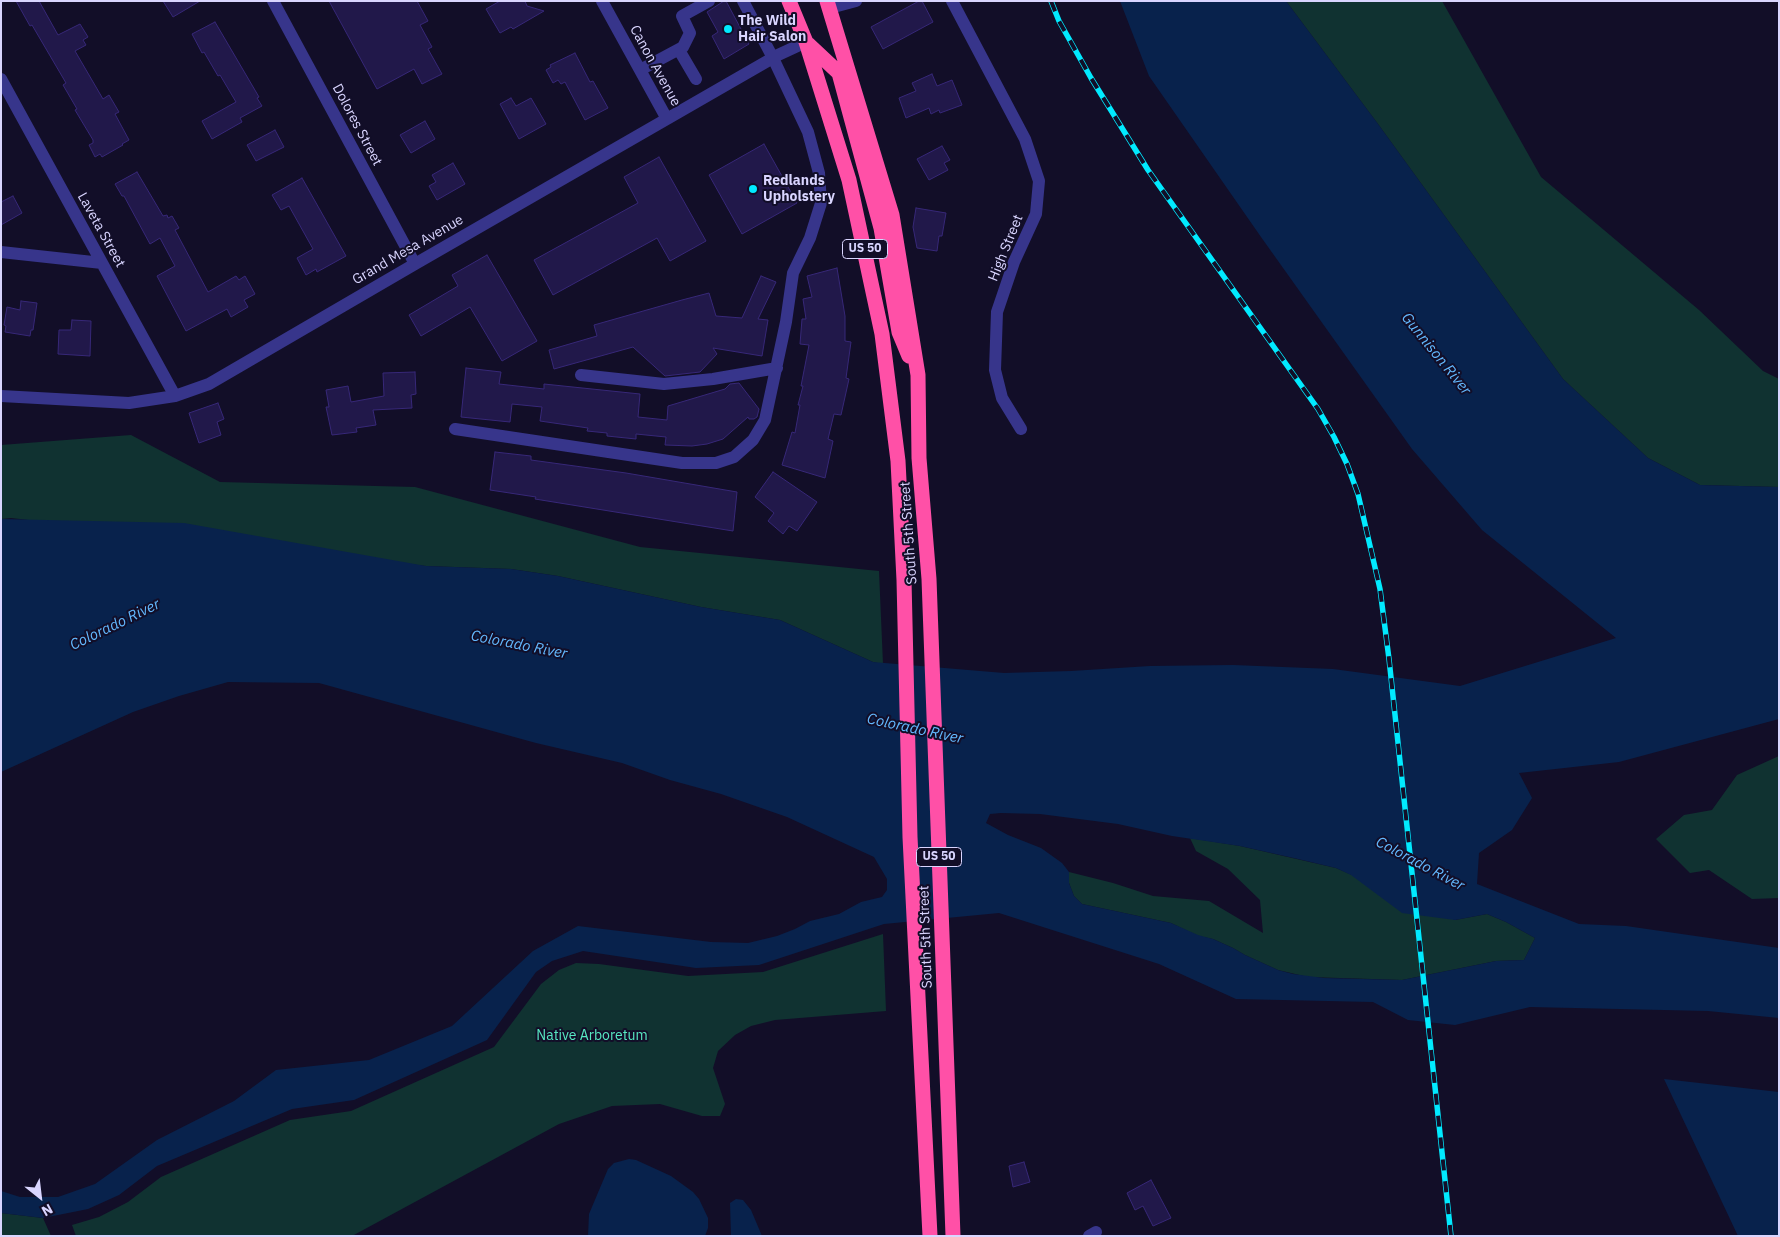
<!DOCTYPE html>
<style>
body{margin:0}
#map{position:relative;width:1780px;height:1237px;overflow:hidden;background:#120e28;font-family:"IBM Plex Sans",sans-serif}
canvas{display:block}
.frame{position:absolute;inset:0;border:2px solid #d9d5ff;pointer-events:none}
.north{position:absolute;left:15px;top:1172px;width:50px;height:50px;-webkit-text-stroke:4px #120e28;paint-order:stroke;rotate:151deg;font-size:14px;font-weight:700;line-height:20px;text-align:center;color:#d9d5ff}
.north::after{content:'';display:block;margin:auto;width:18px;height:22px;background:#d9d5ff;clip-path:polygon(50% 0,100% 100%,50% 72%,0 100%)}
</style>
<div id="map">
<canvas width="1780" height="1237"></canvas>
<div class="frame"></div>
<div class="north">N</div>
</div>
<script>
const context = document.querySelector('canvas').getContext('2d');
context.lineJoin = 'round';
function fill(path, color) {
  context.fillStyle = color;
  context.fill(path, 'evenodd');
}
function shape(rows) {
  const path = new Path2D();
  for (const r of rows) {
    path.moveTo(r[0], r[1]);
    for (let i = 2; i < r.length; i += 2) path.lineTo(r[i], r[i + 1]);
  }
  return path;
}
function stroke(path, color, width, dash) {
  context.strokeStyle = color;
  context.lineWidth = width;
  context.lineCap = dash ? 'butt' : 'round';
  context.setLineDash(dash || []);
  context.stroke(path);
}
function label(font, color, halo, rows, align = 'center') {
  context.font = font + ' "IBM Plex Sans",sans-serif';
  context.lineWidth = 4;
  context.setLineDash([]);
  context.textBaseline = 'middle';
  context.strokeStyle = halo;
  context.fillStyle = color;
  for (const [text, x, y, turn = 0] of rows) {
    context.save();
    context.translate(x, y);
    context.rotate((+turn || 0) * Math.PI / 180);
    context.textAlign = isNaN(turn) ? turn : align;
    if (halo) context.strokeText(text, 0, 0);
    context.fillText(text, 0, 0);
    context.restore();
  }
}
fill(shape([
 [1286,1,1442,1,1541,177,1699,310,1763,371,1779,379,1779,487,1700,485,1648,458,1563,379,1378,124],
 [131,435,220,482,415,487,640,547,879,571,883,664,873,662,780,620,701,607,558,576,511,569,426,566,11,518,1,519,1,445],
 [1779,756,1779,898,1752,899,1709,870,1690,873,1656,839,1684,815,1712,810,1737,775],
 [1190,838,1240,846,1336,868,1455,920,1487,914,1506,922,1535,938,1524,960,1496,961,1402,980,1308,977,1278,970,1245,955,1233,948,1213,939,1198,936,1171,923,1082,904,1074,896,1069,883,1069,872,1113,883,1153,896,1209,901,1263,933,1260,900,1228,869,1196,851],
 [883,934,886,1011,775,1020,751,1026,735,1035,718,1051,713,1068,725,1104,720,1116,702,1116,660,1104,612,1106,559,1124,352,1236,76,1236,72,1225,99,1217,128,1202,161,1177,290,1120,351,1111,494,1047,541,984,559,970,576,963,599,964,688,976,763,972],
 [1,1213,43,1218,51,1236,1,1236]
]), '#103231');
fill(shape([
 [1120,1,1286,1,1378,124,1563,379,1648,458,1700,485,1779,487,1779,719,1619,762,1519,773,1532,798,1512,830,1479,853,1477,884,1579,924,1626,926,1779,948,1779,1018,1708,1011,1530,1007,1455,1025,1408,1020,1373,1002,1236,999,1159,964,999,913,884,924,759,965,696,968,583,951,552,961,536,972,487,1040,354,1100,292,1109,157,1166,119,1195,88,1209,43,1218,1,1213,1,1191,20,1197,58,1197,95,1184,157,1140,234,1101,276,1070,369,1060,452,1026,533,951,578,926,711,942,748,943,777,936,795,929,810,921,839,914,861,902,882,897,887,890,887,879,874,857,787,817,721,794,670,780,622,763,536,743,319,683,228,682,179,696,133,712,1,772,1,519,184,523,426,566,511,569,558,576,701,607,780,620,873,662,1004,673,1071,671,1150,666,1233,665,1333,669,1460,686,1616,638,1482,530,1412,449,1261,237,1149,76],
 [1001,813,1040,814,1118,824,1172,836,1240,846,1298,859,1336,868,1351,875,1402,913,1455,920,1487,914,1506,922,1535,938,1524,960,1496,961,1402,980,1324,978,1293,974,1278,970,1245,955,1233,948,1213,939,1198,935,1171,923,1082,904,1074,896,1069,883,1069,872,1062,863,1041,848,1008,835,986,823,990,814],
 [1664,1079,1779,1092,1779,1236,1738,1236],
 [629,1159,636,1160,671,1176,693,1192,699,1199,708,1218,708,1228,705,1236,588,1236,589,1214,608,1169,614,1163],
 [736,1199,743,1200,751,1210,762,1236,731,1236,730,1203]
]), '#08224c');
const building = shape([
 [16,1,39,1,58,35,80,24,88,37,83,40,86,45,75,51,103,99,109,95,119,112,115,114,129,140,122,144,123,145,102,157,100,154,95,157,89,145,93,143,93,140,75,110,77,109,63,85,66,83,32,25,30,26,16,1],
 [163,1,200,1,173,17,163,1],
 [329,1,417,1,428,21,420,25,432,47,428,49,442,74,422,84,414,69,377,89,329,1],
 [500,1,525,1,527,6,544,11,513,29,511,27,500,33,486,9,500,1],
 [724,1,726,1,749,44,724,59,712,36,718,32,707,12,724,1],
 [919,1,922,1,933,22,883,49,871,27,919,1],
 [215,22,259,97,257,98,262,106,240,118,242,122,212,139,202,121,236,102,220,75,218,76,204,52,202,53,192,34,215,22],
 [575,53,590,82,593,81,608,108,585,120,565,82,561,84,558,80,553,83,546,70,551,67,550,65,575,53],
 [932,74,937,86,952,80,962,105,940,113,939,110,931,114,929,108,906,118,899,98,916,91,912,83,932,74],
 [511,98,516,106,531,98,546,124,519,139,500,104,511,98],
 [425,121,435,139,411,153,400,135,425,121],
 [275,130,284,147,256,161,247,145,275,130],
 [764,144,797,203,742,234,709,175,764,144],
 [942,146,950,160,944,163,948,170,929,180,917,159,942,146],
 [659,157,706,241,670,261,657,238,553,295,534,260,638,203,624,177,659,157],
 [453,163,465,184,437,200,429,186,436,182,432,175,453,163],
 [137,172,163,216,167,215,168,218,172,216,179,228,175,230,208,292,236,276,239,280,245,276,255,294,244,300,248,307,231,317,227,309,186,331,157,276,175,266,160,238,150,244,124,196,122,196,115,184,137,172],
 [302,178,346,256,317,272,316,269,306,275,297,258,313,249,289,206,281,210,272,195,302,178],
 [13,196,22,213,1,225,1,202,13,196],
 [916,208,946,213,942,236,939,236,937,251,917,248,913,227,916,208],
 [487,255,537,341,502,361,470,307,421,336,409,315,458,286,452,275,487,255],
 [837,268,845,316,845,341,851,342,846,378,849,379,841,415,834,414,828,439,833,441,825,478,782,465,792,432,795,433,800,405,798,405,803,386,801,386,809,345,800,344,802,319,806,319,803,299,812,297,807,276,837,268],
 [761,276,776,282,758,319,768,320,762,356,713,348,717,354,700,372,665,376,633,347,554,369,549,350,597,336,594,325,682,300,709,293,716,316,742,318,761,276],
 [21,301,37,303,33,330,31,330,30,336,5,332,6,326,4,325,7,307,20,310,21,301],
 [72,320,91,321,90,356,58,354,59,330,71,330,72,320],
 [466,368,501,372,499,384,544,389,544,384,640,394,638,417,667,420,668,406,725,389,730,384,739,383,759,409,757,417,754,419,749,419,748,417,723,439,707,444,692,446,665,445,666,437,636,434,636,439,607,436,607,433,587,431,588,428,540,421,542,407,512,404,510,422,461,417,466,368],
 [415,372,416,394,411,395,412,408,373,410,376,425,356,428,357,432,332,435,326,407,329,407,326,390,348,386,351,402,384,396,383,373,415,372],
 [218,403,224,419,217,422,221,435,199,443,189,413,218,403],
 [495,452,531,456,531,460,626,473,737,492,733,531,535,499,536,497,490,490,495,452],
 [773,472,817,502,797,531,789,526,783,534,768,521,774,513,755,497,773,472],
 [1024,1162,1030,1182,1013,1187,1009,1166,1024,1162],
 [1151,1180,1171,1218,1153,1226,1143,1206,1135,1210,1127,1193,1151,1180]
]);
fill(building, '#21184a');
stroke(building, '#372878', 1);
stroke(shape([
 [273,1,415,264],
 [602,1,667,119],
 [952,1,1025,139,1039,181,1036,214,1014,262,997,312,995,370,1002,398,1021,429],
 [830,8,856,1],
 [679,50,696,79],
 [640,70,683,47,690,33,682,16,709,1],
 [1,79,175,396],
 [1,252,102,263],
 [581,375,664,384,713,379,777,368],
 [1,396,129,403,175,396,209,384,415,264,778,55,806,42],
 [455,429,682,463,716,463,734,457,753,440,765,420,786,322,793,273,810,238,821,203,819,173,808,132,773,58,743,1],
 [1089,1236,1096,1232]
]), '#37358b', 12);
stroke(shape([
 [789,1,806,42,849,180,882,334,898,461,904,580,910,837,930,1236],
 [827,1,892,215,918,375,919,458,929,579,953,1236],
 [808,44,839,73,881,228,899,332,909,356]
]), '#ff50a7', 15);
const rail = shape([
 [1051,1,1059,21,1091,78,1148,170,1318,409,1334,437,1347,464,1358,494,1380,589,1389,659,1451,1236]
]);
stroke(rail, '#01eaff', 5.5);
stroke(rail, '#120e28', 4, [11]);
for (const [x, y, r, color] of [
 [728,29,5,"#01eaff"],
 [753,189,5,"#01eaff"]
]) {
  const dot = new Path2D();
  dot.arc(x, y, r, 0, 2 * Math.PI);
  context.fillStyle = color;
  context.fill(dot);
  stroke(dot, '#120e28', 2);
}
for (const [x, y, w] of [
 [865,249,45],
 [939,857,45]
]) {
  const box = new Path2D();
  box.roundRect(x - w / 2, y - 9.5, w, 19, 4);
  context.fillStyle = '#120e28';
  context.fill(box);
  stroke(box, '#d9d5ff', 1);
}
label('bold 12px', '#d9d5ff', null, [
 ["US 50",865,249],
 ["US 50",939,857]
]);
label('bold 14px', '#d9d5ff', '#120e28', [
 ["The Wild",738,21],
 ["Hair Salon",738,37],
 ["Redlands",763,181],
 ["Upholstery",763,197]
], 'left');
label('14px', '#d9d5ff', '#120e28', [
 ["Canon Avenue",655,66,61],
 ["Dolores Street",357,125,62],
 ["Laveta Street",101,230,61],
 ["High Street",1006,248,-68],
 ["Grand Mesa Avenue",408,250,-30],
 ["South 5th Street",909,533,-94],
 ["South 5th Street",926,937,-92]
]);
label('14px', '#57e9c2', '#120e28', [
 ["Native Arboretum",592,1036]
]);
label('italic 15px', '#63b9ff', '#120e28', [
 ["Gunnison River",1436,354,51],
 ["Colorado River",115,625,-26],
 ["Colorado River",519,645,11],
 ["Colorado River",915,729,12],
 ["Colorado River",1420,864,28]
]);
</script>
